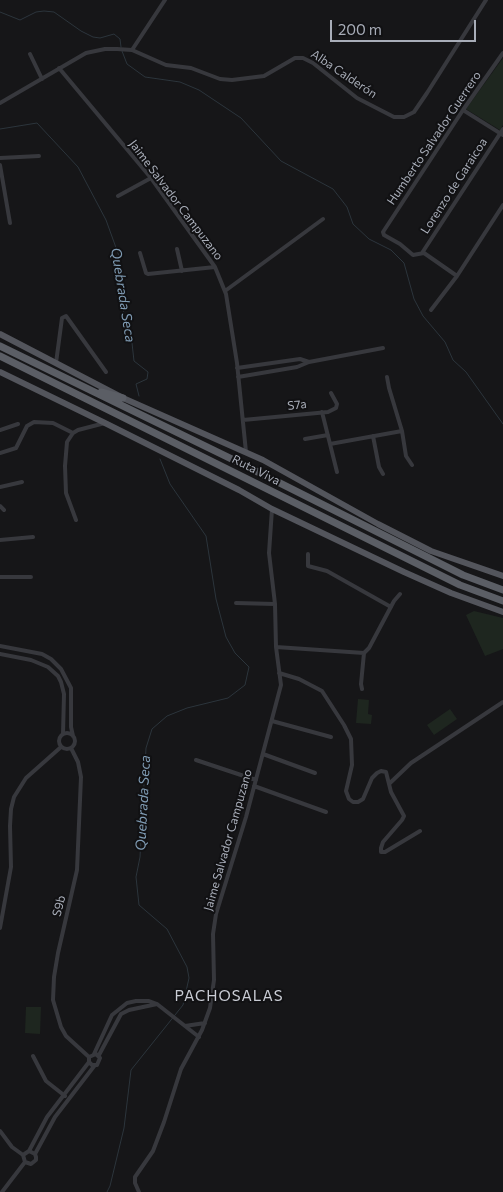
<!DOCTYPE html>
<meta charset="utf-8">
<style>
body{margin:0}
#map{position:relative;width:503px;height:1192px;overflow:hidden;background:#161618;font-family:Commissioner,sans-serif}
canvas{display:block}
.scale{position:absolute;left:330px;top:20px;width:146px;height:22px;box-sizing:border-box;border:2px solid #a8adb8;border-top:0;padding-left:6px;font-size:15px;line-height:18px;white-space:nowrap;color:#a8adb8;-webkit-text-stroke:4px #111113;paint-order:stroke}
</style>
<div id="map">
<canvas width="503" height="1192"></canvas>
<div class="scale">200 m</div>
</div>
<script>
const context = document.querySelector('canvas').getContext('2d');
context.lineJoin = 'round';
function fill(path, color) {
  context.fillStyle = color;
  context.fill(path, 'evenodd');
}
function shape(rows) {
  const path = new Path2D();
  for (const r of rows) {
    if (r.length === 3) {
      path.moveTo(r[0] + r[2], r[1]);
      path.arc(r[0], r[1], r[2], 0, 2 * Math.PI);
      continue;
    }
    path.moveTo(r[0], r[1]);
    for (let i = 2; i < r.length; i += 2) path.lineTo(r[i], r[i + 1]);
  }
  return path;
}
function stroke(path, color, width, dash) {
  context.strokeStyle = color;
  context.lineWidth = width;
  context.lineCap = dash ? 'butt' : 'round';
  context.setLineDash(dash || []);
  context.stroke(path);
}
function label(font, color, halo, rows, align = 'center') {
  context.font = font + ' Commissioner,sans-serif';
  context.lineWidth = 4;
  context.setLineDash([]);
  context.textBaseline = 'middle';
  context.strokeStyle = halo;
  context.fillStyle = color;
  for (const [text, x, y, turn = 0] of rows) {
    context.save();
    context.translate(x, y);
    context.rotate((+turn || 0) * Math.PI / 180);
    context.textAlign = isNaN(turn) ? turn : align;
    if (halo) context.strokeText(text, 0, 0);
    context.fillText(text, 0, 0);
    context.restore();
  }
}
fill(shape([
 [503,58,503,125,500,130,466,109],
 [474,611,503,618,503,649,485,656,466,615],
 [358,699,369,700,368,714,372,715,371,724,356,723],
 [450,709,457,719,434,735,427,725],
 [26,1007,41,1007,40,1034,25,1033]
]), '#1e261f');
stroke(shape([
 [0,12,20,20,36,12,44,11,54,12,81,31,93,37,100,38,114,34,120,39,121,47],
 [122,51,127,64,145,77,180,82,199,90,241,118,281,161,333,189,347,207,353,224,369,239,391,250,404,263,414,299,423,316,445,342,453,360,466,372,503,424],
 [0,129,37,123,78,167,106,220,119,256,124,290,122,306,132,343,134,361,148,372,147,379,136,384,139,396],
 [107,1192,110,1186,124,1128,131,1070,183,1005,189,978,187,967,167,929,139,905,136,877,140,857,146,748,152,729,167,716,187,708,228,698,245,685,249,667,235,653,226,637,216,599,206,536,170,484,160,459]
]), '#2c353c', 1);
stroke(shape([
 [132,50,165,0],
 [30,54,42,79],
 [59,68,151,178,215,267,226,294,237,363,246,452],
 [0,103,86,53,105,49,117,49,132,50,166,65,191,68,220,79,232,80,264,76,295,58,303,58,313,63,357,98,394,117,404,117,414,112,427,93,486,0],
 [463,110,503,135],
 [0,158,39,156],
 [0,165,10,223],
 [118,196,151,178],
 [177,249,182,271],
 [140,253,146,273,148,274,215,267],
 [422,253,503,129],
 [457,276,424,253,413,255,400,244,384,235,383,232,463,110,503,53],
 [225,291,323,219],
 [431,310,457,276,503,205],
 [56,363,62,318,66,316,106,372],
 [237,368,300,359,309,362],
 [238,377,297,367,309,362,383,348],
 [387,377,389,388,402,431,406,456,412,465],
 [322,412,337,472],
 [243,420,328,412,336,408,337,404,331,393],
 [0,430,18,424],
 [373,436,379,467,383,474],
 [305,439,328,435],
 [330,444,402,431],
 [0,453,16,448,27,426,34,422,53,423,73,433],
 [0,487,22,482],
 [0,506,4,510],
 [76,520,66,493,65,466,67,442,73,433,78,430,105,423],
 [0,540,33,537],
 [308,554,308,566,327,571,391,607],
 [0,577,31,577],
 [236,603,275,604],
 [0,646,42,654,51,659,61,669,71,688,71,727,73,736],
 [276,647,364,653],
 [0,654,31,660,48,667,58,676,61,682,64,694,63,734],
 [279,673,299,679,322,691,344,725,351,739,352,765,346,791,349,799,353,802,358,802,363,799,372,778,377,773,381,771,386,772,391,792,404,816,402,820,383,842,381,848,381,852,385,852,420,831],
 [362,689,361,684,364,653,369,648,394,601,400,594],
 [272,721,331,737],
 [67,741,8],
 [71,748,78,762,81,777,77,870,58,953,54,977,53,1000,61,1027,66,1036,89,1057],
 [263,754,315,773],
 [196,760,256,780],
 [390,783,411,763,503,702],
 [254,786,326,812],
 [0,928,11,867,10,826,11,809,14,797,26,778,61,747],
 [185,1026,205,1023],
 [94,1054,112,1015,127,1003,136,1001,149,1001,157,1004,199,1037],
 [99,1055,121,1014,129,1010,157,1004],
 [33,1056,46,1081,65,1096],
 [0,1131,12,1147,23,1155],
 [29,1151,35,1154,36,1157,36,1160,31,1164,25,1162,23,1155,29,1151,47,1117,89,1062,89,1057,96,1054,100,1058,97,1065,92,1065,89,1062],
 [35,1154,55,1117,95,1065],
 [2,1192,25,1162],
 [139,1192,135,1183,135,1177,153,1151,164,1122,181,1069,202,1030,210,1008,214,980,213,934,216,914,246,817,281,685,276,647,275,604,269,553,272,509]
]), '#37383d', 4);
stroke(shape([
 [0,334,123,398,263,460,378,524,431,551,503,576],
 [0,372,105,423,239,490,272,509,404,572,451,593,503,612]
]), '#53555c', 6);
stroke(shape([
 [0,346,246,466,463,575,503,590],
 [0,356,460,585,503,601],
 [101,392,123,398]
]), '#5b5e65', 7);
label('12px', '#a8adb8', '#111113', [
 ["Alba Calderón",344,74,34],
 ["Humberto Salvador Guerrero",434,138,-56],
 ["Lorenzo de Garaicoa",454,186,-57],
 ["Jaime Salvador Campuzano",176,200,53],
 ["S7a",297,405,-6],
 ["Ruta Viva",256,470,27],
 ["Jaime Salvador Campuzano",228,840,-74],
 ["S9b",59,906,-76]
]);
label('italic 14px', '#7f9bb3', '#111113', [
 ["Quebrada Seca",123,295,81],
 ["Quebrada Seca",143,803,-87]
]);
context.letterSpacing = '1px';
label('15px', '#c9ccd4', '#111113', [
 ["PACHOSALAS",229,996]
]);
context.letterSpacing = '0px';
</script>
